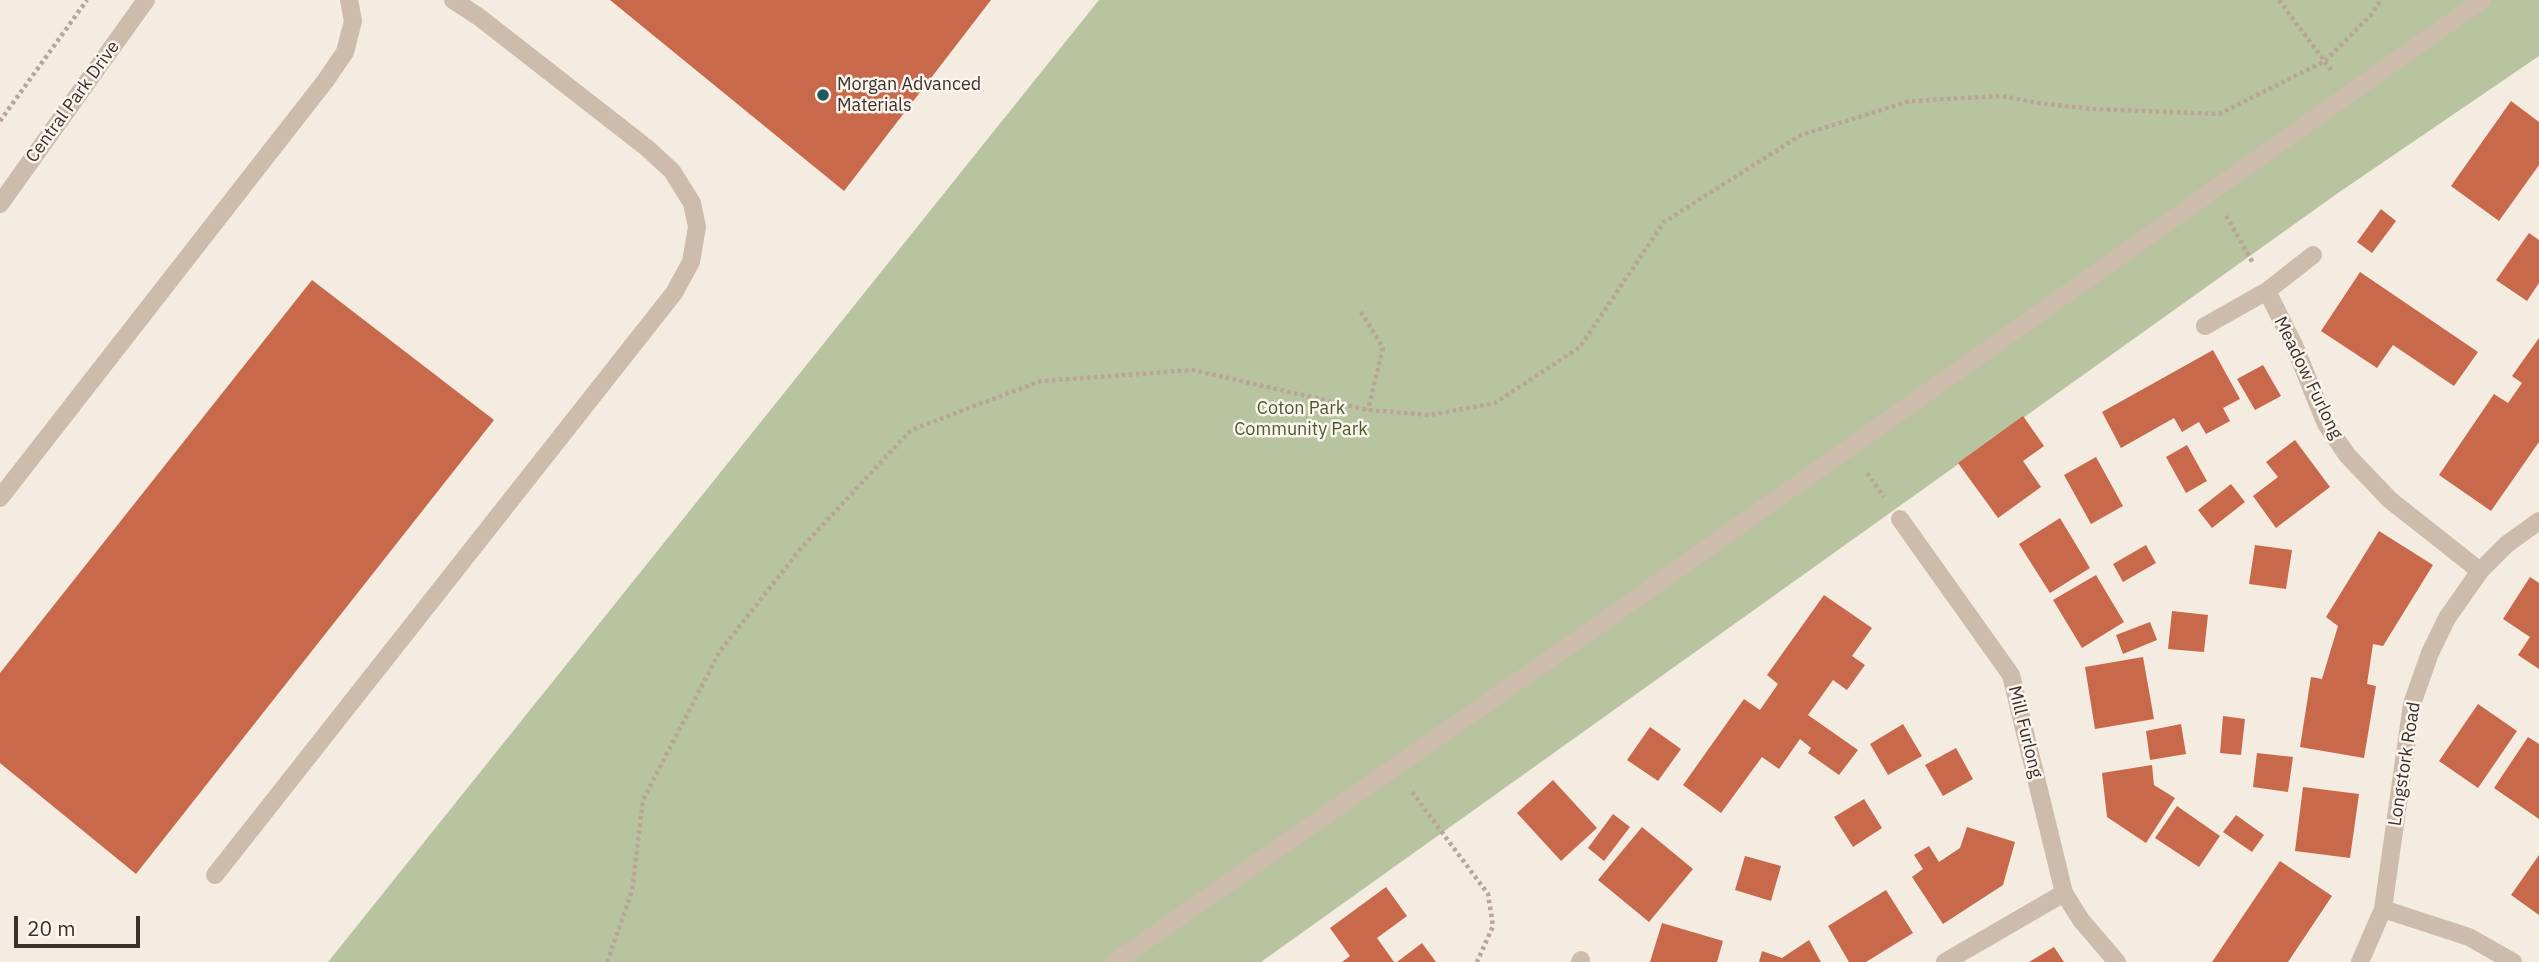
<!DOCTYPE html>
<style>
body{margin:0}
#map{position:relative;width:2539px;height:962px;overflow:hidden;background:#f4ebe1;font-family:"IBM Plex Sans",sans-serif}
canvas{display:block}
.scale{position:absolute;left:14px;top:916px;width:126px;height:32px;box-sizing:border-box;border:4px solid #3b302b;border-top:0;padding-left:9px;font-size:21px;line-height:24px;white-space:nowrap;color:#3b302b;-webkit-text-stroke:5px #fbf5ee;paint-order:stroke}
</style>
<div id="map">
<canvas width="2539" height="962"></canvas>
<div class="scale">20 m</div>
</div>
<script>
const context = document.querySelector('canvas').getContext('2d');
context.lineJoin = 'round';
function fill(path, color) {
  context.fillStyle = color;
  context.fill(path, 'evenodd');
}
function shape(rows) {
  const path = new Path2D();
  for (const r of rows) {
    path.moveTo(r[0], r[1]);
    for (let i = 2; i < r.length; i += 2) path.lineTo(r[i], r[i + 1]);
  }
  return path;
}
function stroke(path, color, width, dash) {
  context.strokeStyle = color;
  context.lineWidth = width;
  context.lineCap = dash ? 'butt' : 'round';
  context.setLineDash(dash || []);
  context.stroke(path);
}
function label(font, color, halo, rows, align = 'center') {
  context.font = font + ' "IBM Plex Sans",sans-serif';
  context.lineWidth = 5;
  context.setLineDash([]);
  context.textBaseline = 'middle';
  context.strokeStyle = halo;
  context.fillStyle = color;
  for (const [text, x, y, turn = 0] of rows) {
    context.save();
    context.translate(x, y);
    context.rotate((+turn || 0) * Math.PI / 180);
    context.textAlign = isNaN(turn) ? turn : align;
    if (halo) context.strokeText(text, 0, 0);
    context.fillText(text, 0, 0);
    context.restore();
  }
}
fill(shape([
 [1099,0,2539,0,2539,56,2338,193,1261,962,328,962]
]), '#b8c4a0');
fill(shape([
 [610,0,991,0,844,191],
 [2511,101,2539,122,2539,165,2499,221,2451,186],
 [2381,209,2396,221,2372,253,2357,242],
 [2529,233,2539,240,2539,283,2527,301,2496,280],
 [2360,272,2478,352,2454,386,2393,345,2377,368,2321,331],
 [312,280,494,420,136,874,0,763,0,673],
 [2539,338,2539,442,2491,511,2439,475,2494,394,2508,403,2522,383,2512,376],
 [2213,350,2240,399,2223,408,2230,421,2206,434,2199,422,2182,432,2174,418,2121,448,2102,412],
 [2263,365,2281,396,2255,410,2237,379],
 [2023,416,2044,446,2023,461,2041,487,1998,518,1958,463],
 [2295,440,2330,487,2276,528,2253,496,2278,477,2266,462],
 [2187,445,2207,481,2186,493,2166,457],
 [2096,457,2123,506,2091,524,2064,475],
 [2231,484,2245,502,2212,528,2198,510],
 [2060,518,2090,568,2050,593,2019,544],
 [2379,531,2433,565,2383,646,2373,644,2367,684,2376,686,2364,758,2300,747,2311,677,2322,679,2338,626,2326,617],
 [2146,545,2156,563,2123,582,2113,564],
 [2255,545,2292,550,2286,589,2249,584],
 [2096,575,2124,622,2082,648,2053,600],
 [2530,577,2539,583,2539,669,2518,655,2530,637,2503,619],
 [1824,595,1872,628,1852,656,1865,665,1847,690,1833,680,1808,715,1858,750,1839,775,1808,753,1811,748,1800,739,1779,769,1762,757,1721,813,1683,785,1744,699,1760,710,1778,684,1767,675],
 [2172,611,2208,615,2204,652,2168,649],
 [2150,622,2157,640,2123,654,2116,635],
 [2143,657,2154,719,2095,729,2085,667],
 [2478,704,2517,731,2478,788,2439,761],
 [2223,716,2245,719,2241,755,2220,753],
 [1903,724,1922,756,1888,775,1870,744],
 [2181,724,2186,754,2150,760,2146,731],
 [1650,727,1681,749,1658,781,1627,760],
 [2528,737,2539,744,2539,819,2494,788],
 [1956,748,1973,779,1943,796,1925,765],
 [2257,753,2293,757,2288,792,2253,787],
 [2152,765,2154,785,2175,798,2146,843,2107,817,2102,773],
 [1553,780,1597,828,1561,861,1517,813],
 [2303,787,2359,794,2350,858,2295,851],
 [1864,799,1882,828,1853,847,1834,817],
 [2177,806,2220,836,2199,867,2155,838],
 [1613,814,1630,827,1604,861,1588,848],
 [2236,815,2264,835,2252,852,2223,832],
 [1642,827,1693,869,1649,922,1598,880],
 [1967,827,2015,842,2003,885,1943,924,1912,877,1923,869,1914,855,1929,846,1939,862,1960,848],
 [2539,855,2539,915,2511,895],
 [1745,856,1781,866,1771,901,1735,890],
 [2280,861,2332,896,2288,962,2212,962],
 [1386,887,1407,916,1377,938,1394,962,1342,962,1350,956,1330,928],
 [1886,890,1913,933,1866,962,1849,962,1828,926],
 [1662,923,1723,941,1717,962,1650,962],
 [1809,940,1821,962,1759,962,1762,951,1782,958],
 [1422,943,1436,962,1397,962],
 [2054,947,2064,962,2029,962]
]), '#c8694b');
stroke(shape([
 [2279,0,2331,70],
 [0,121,87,0],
 [2226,216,2253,263],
 [1361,312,1383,348,1368,410],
 [1867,473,1884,497],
 [1412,792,1488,894,1493,926,1477,962],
 [607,962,632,891,643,800,720,651,802,547,911,430,1041,381,1193,370,1368,410,1430,415,1495,403,1580,347,1664,222,1801,135,1910,101,2002,96,2037,103,2094,109,2219,114,2325,61,2370,16,2381,0]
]), '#b9a596', 4.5, [3.5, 3.5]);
stroke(shape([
 [0,204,146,0],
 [2267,291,2294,345,2326,424,2347,455,2390,500,2480,571],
 [2205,326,2267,291,2313,255],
 [0,498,326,80,345,52,353,21,349,0],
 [1900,519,2011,675,2064,893,2081,920,2117,962],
 [215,875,674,293,691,262,697,227,692,203,672,171,647,148,479,17,453,0],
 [2383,909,2469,937,2513,962],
 [1115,962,1583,636,2482,0],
 [1580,962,1581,960],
 [1945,962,2064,893],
 [2360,962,2383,909,2412,704,2430,653,2447,618,2480,571,2507,544,2539,521]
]), '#cdbbac', 18);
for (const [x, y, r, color] of [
 [823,95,7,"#1f5a5e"]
]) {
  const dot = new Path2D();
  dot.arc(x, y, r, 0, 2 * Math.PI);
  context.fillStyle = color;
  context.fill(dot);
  stroke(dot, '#fbf5ee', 2.5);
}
label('18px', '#3b302b', '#fbf5ee', [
 ["Morgan Advanced",837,85],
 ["Materials",837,106]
], 'left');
label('18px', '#3b302b', '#fbf5ee', [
 ["Central Park Drive",73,102,-54],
 ["Meadow Furlong",2308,378,64],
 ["Mill Furlong",2025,732,76],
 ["Longstork Road",2405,764,-81]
]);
label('18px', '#4a5a2e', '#fbf5ee', [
 ["Coton Park",1301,409],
 ["Community Park",1301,430]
]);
</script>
